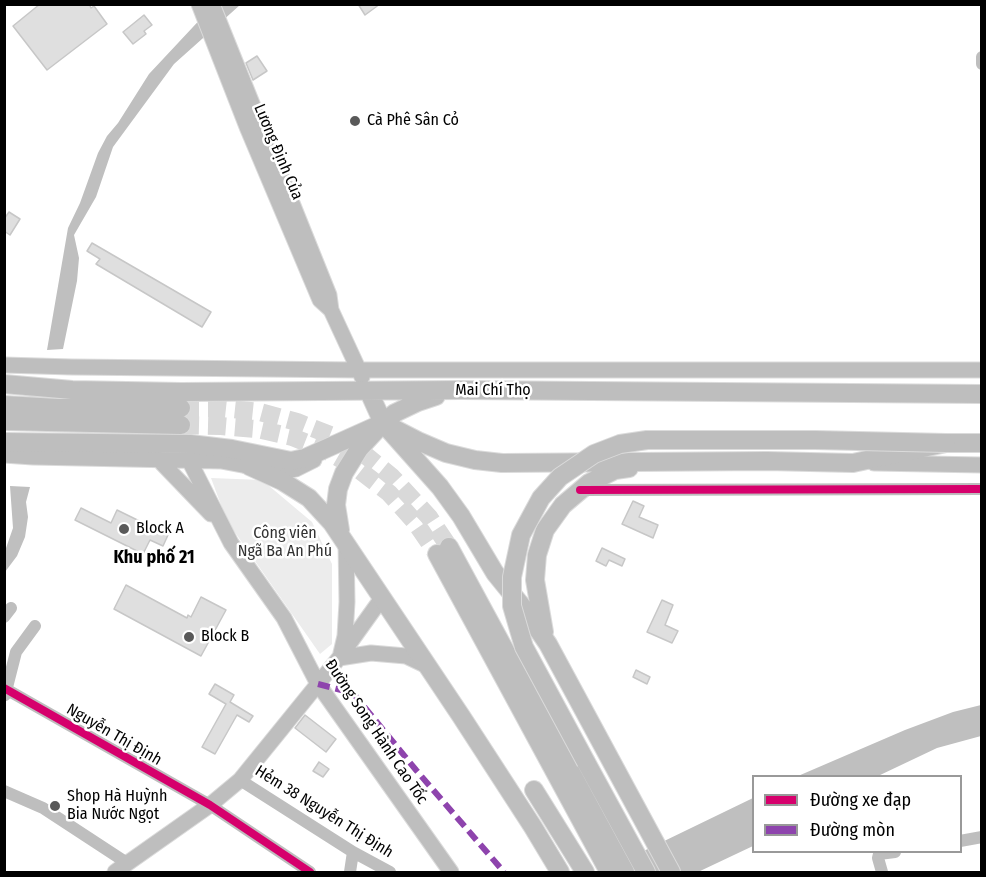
<!DOCTYPE html>
<html>
<head>
<meta charset="utf-8">
<style>
	body { margin:0 }
	#map { position:relative; width:986px; height:877px; overflow:hidden; background:#fff; font-family:"Fira Sans Condensed",sans-serif }
	canvas { display:block }
	.frame { position:absolute; inset:0; border:6px solid #000; pointer-events:none }
	.legend { position:absolute; left:752px; top:775px; width:210px; height:78px; box-sizing:border-box; background:#fff; border:2px solid #999; margin:0; padding:8px 10px; list-style:none; font-size:18px; color:#000 }
	.legend li { display:flex; align-items:center; gap:12px; height:30px }
	.legend b { width:30px; border:2px solid #999 }
</style>
</head>
<body>
<div id="map">
<canvas width="986" height="877"></canvas>
<div class="frame"></div>
<ul class="legend">
<li><b style="height:8px;background:#d6006c"></b>Đường xe đạp</li>
<li><b style="height:8px;background:#8e44ad"></b>Đường mòn</li>
</ul>
</div>
<script>
const ctx = document.querySelector('canvas').getContext('2d');
ctx.lineJoin = 'round';
function fillPath(path, color) { ctx.fillStyle = color; ctx.fill(path, 'evenodd'); }
const poly = rows => new Path2D(rows.map(r => 'M' + r).join(''));
function trace(path, color, width, dash) { ctx.strokeStyle = color; ctx.lineWidth = width; ctx.lineCap = dash ? 'butt' : 'round'; ctx.setLineDash(dash || []); ctx.stroke(path); }
function drawText(font, color, halo, rows, align = 'center') {
  ctx.font = font + ' "Fira Sans Condensed",sans-serif'; ctx.lineWidth = 5; ctx.setLineDash([]); ctx.textBaseline = 'middle'; ctx.strokeStyle = halo; ctx.fillStyle = color; for (const [text, x, y, turn = 0] of rows) {
    ctx.save(); ctx.translate(x, y); ctx.rotate((+turn || 0) * Math.PI / 180); ctx.textAlign = isNaN(turn) ? turn : align; if (halo) ctx.strokeText(text, 0, 0); ctx.fillText(text, 0, 0); ctx.restore();
  }
}
fillPath(poly([
	[211,478,262,480,312,522,332,564,332,644,320,654,227,521]
]), '#ececec');
fillPath(poly([
	[219,5,240,5,174,64,113,147,96,197,74,235,79,258,77,281,63,349,47,350,68,228,80,203,98,153,107,136,118,123,149,74,207,12],
	[10,486,30,487,26,502,28,517,25,537,17,556,5,572,5,551,13,528],
	[981,705,981,736,937,748,878,776,798,776,905,730,953,712],
	[753,798,753,846,698,872,603,872,625,860]
]), '#bfbfbf');
const building = poly([
	[40,4,89,4,91,8,94,6,107,24,47,70,13,26,40,4],
	[358,4,380,4,365,15,358,4],
	[144,15,152,25,144,31,146,34,133,44,123,32,144,15],
	[257,56,267,71,253,80,246,63,257,56],
	[9,212,20,219,10,235,4,231,4,219,9,212],
	[92,243,211,312,202,327,96,264,100,259,87,251,92,243],
	[633,501,644,506,639,517,658,525,653,538,622,524,633,501],
	[81,508,111,523,117,510,168,535,163,546,150,540,143,554,75,520,81,508],
	[602,548,625,559,622,566,609,560,606,566,596,561,602,548],
	[126,585,187,618,188,615,191,617,201,597,226,610,201,656,114,609,126,585],
	[662,600,673,605,665,625,678,631,672,643,647,632,662,600],
	[636,670,650,677,647,684,633,677,636,670],
	[215,684,234,695,230,702,253,716,249,722,237,715,215,754,202,747,226,704,209,694,215,684],
	[305,715,336,739,326,752,295,728,305,715],
	[319,762,329,769,323,777,313,771,319,762]
]);
fillPath(building, '#dfdfdf');
trace(building, '#c7c7c7', 1.5);
trace(poly([
	[181,408,222,408,260,412,297,422,333,436,364,454,392,477,429,517,449,547],
	[181,425,221,426,257,429,292,437,325,450,358,469,389,493,415,522,437,554]
]), '#d9d9d9', 18, [18, 9]);
const major = poly([
	[199,4,247,127,320,300,331,310],
	[212,4,329,295,331,310,362,377],
	[4,365,72,367,358,370,982,370],
	[4,455,33,457,221,461,279,472,296,469,314,460],
	[158,459,211,514],
	[189,460,231,543,284,618,318,684,451,872],
	[874,463,982,465],
	[341,653,345,636,347,602,346,543],
	[339,658,371,653,406,656,425,665],
	[115,872,210,805,240,780,339,658,382,598]
]);
const highway = poly([
	[4,384,72,390,181,392,461,390,982,394],
	[369,392,383,423,440,487,461,516,495,573,521,605,548,644,671,872],
	[4,405,58,408,181,408],
	[4,421,181,425],
	[383,423,418,441,446,453,475,460,502,463,767,461,853,463,946,443,982,443],
	[4,442,190,444,232,449,291,461,305,458,383,423],
	[249,466,282,481,309,498,332,523,461,716,533,827,560,872],
	[340,530,336,505,338,489,344,473,359,449,383,423,395,413,418,402,436,396],
	[449,547,625,872],
	[437,554,609,872],
	[544,632,535,580,537,555,545,530,563,505,589,483,615,470,629,468],
	[586,762,646,872],
	[534,790,585,872]
]);
trace(major, '#dbdbdb', 17);
trace(highway, '#dbdbdb', 20);
trace(poly([
	[982,57,982,64],
	[580,490,982,489],
	[4,617,11,608],
	[4,688,210,805,310,872],
	[5,695,16,652,35,626],
	[240,780,353,852,390,872],
	[4,791,43,808,127,863],
	[960,841,982,837],
	[350,872,353,852],
	[882,872,878,858,879,854,895,852]
]), '#bebebe', 12);
trace(major, '#bebebe', 15);
trace(highway, '#bebebe', 18);
const highwayBridge = poly([
	[586,762,524,647,512,606,512,577,521,535,541,498,560,477,594,454,620,444,647,440,815,440,946,443]
]);
trace(highwayBridge, '#dbdbdb', 20, []);
trace(highwayBridge, '#bebebe', 18);
trace(poly([
	[318,684,353,693,416,770,504,872]
]), '#8e44ad', 6, [12, 6]);
trace(poly([
	[580,490,982,489],
	[4,688,210,805,310,872]
]), '#d6006c', 8);
for (const [x, y, r, color] of [
	[355,121,6,"#595959"],
	[124,529,6,"#595959"],
	[189,637,6,"#595959"],
	[55,806,6,"#595959"]
]) { const dot = new Path2D(); dot.arc(x, y, r, 0, 2 * Math.PI); ctx.fillStyle = color; ctx.fill(dot); trace(dot, '#fff', 2); }
drawText('16px', '#000', '#fff', [
	["Cà Phê Sân Cỏ",367,121],
	["Block A",136,529],
	["Block B",201,637],
	["Shop Hà Huỳnh",67,797],
	["Bia Nước Ngọt",67,815]
], 'left');
drawText('16px', '#000', '#fff', [
	["Lương Định Của",278,152,67],
	["Mai Chí Thọ",493,391],
	["Đường Song Hành Cao Tốc",376,732,56],
	["Nguyễn Thị Định",114,735,30],
	["Hẻm 38 Nguyễn Thị Định",324,812,32]
]);
drawText('16px', '#333', '#fff', [
	["Công viên",285,534],
	["Ngã Ba An Phú",285,552]
]);
drawText('bold 18px', '#000', '#fff', [
	["Khu phố 21",154,558]
]);
</script>
</body>
</html>
